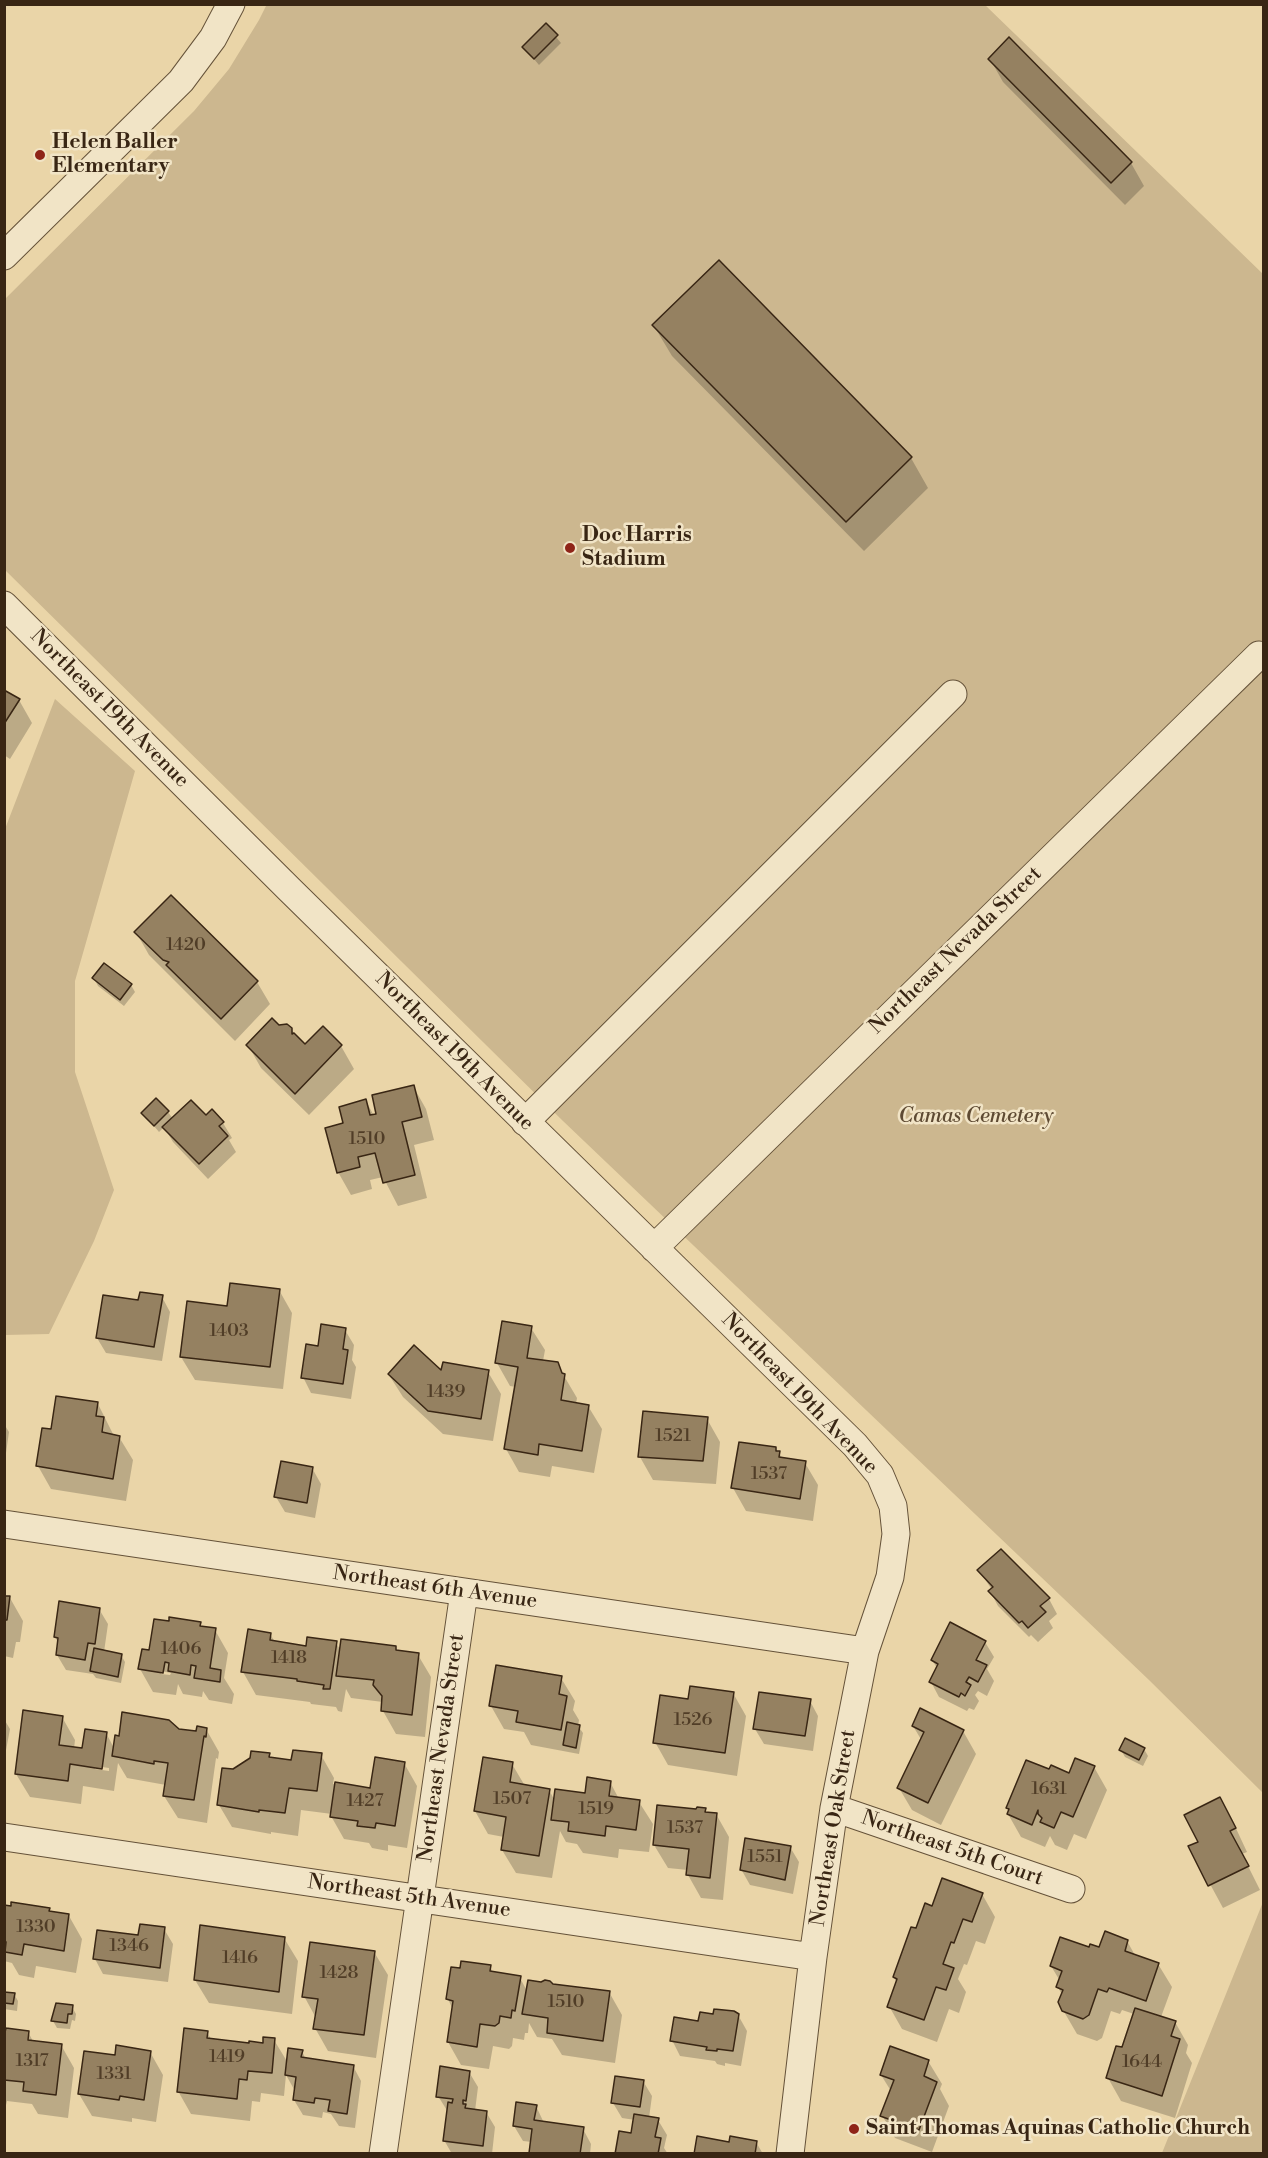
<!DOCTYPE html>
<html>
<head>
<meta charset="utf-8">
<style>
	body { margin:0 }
	#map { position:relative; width:1268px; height:2158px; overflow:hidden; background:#ead5a8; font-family:"Libre Bodoni",serif }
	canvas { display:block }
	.frame { position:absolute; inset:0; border:6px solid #392614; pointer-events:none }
</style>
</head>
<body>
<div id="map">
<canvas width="1268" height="2158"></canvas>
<div class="frame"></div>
</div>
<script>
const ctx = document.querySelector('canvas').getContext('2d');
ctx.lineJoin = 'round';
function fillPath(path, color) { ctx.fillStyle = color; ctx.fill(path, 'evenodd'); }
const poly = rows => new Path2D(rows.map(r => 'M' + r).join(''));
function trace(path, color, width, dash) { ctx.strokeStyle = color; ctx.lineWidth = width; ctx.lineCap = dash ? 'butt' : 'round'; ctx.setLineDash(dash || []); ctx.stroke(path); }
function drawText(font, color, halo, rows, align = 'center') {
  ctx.font = font + ' "Libre Bodoni",serif'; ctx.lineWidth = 5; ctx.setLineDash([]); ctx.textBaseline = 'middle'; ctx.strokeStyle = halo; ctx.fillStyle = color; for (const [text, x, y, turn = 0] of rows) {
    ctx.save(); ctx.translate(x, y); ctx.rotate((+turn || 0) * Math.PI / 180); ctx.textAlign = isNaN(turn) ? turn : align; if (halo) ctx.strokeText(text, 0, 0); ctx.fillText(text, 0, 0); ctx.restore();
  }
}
fillPath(poly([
	[267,4,985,5,1263,274,1263,1793,1149,1680,563,1121,5,570,4,300,194,111,229,69,259,20],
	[55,699,135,771,75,981,75,1072,114,1190,94,1241,49,1334,5,1335,5,829],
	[1263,1902,1263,2153,1162,2153]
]), '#ccb78f');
fillPath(poly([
	[546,25,561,43,539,65,524,47],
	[990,59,1131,163,1144,186,1125,205,1003,82],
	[654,326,911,458,928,488,864,551,672,356],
	[4,692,19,700,32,723,10,759,4,755],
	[136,932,257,982,270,1004,235,1041,149,955],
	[94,978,131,985,135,992,124,1006,98,986],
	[279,1026,291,1029,305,1046,323,1028,341,1046,354,1069,309,1115,261,1068,248,1045],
	[413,1086,426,1109,434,1140,414,1145,427,1198,398,1206,383,1177,370,1180,372,1189,351,1195,338,1172,345,1124,366,1101,374,1116],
	[168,1112,173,1119,206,1117,223,1123,232,1138,229,1140,236,1152,208,1179,173,1142,164,1127,159,1132,143,1113],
	[279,1290,292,1313,283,1389,195,1380,181,1357,228,1308],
	[162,1297,170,1312,162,1361,106,1353,97,1338,139,1302],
	[531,1328,545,1350,543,1361,557,1364,577,1398,576,1404,588,1406,602,1429,594,1473,552,1466,550,1477,519,1472,506,1449,516,1387,510,1386,497,1363],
	[345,1330,354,1345,352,1360,356,1367,351,1399,311,1393,303,1377],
	[488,1372,501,1394,493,1441,443,1434,403,1397,389,1375],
	[98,1404,114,1436,119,1437,133,1460,126,1501,51,1489,38,1466,52,1431],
	[707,1419,720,1442,716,1484,653,1480,640,1457],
	[4,1424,9,1432,4,1467],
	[775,1448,783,1459,805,1463,818,1485,813,1521,746,1511,733,1488],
	[312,1468,321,1484,315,1518,285,1512,276,1497],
	[979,1570,1049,1599,1057,1614,1049,1621,1053,1628,1038,1642,1031,1635,1029,1637,998,1606,990,1591,992,1590],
	[4,1597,10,1598,23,1621,20,1642,16,1642,13,1658,4,1656],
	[99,1609,108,1624,104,1652,121,1655,125,1662,121,1683,96,1678,93,1674,66,1670,57,1655,59,1644,55,1637],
	[200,1624,202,1628,215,1630,228,1653,224,1678,234,1694,232,1704,209,1700,203,1691,202,1697,183,1694,178,1684,176,1695,153,1692,140,1669,150,1652],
	[161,1671,171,1673,170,1675,161,1674],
	[270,1634,275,1642,307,1648,336,1643,341,1651,395,1647,398,1652,418,1655,431,1677,425,1737,396,1734,383,1711,383,1702,351,1698,346,1689,342,1712,338,1711,336,1707,311,1704,310,1702,256,1695,243,1672],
	[985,1642,994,1657,987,1669,994,1681,987,1696,978,1691,975,1695,979,1701,974,1710,969,1708,967,1711,939,1697,931,1682,937,1668,932,1660],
	[561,1678,575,1701,573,1710,579,1720,578,1726,583,1733,579,1754,531,1745,524,1732,504,1729,491,1706],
	[733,1693,746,1716,737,1776,668,1765,655,1742,689,1701],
	[810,1701,818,1716,813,1751,764,1744,755,1729],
	[62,1717,75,1740,74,1749,83,1750,106,1733,114,1748,178,1730,198,1733,206,1729,219,1752,218,1759,216,1758,207,1823,178,1818,164,1796,166,1785,127,1778,118,1763,114,1791,83,1786,81,1804,30,1797,16,1774],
	[131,1757,147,1760,147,1763,131,1760],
	[95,1766,109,1768,109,1771,95,1769],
	[4,1719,10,1729,4,1761],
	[913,1726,963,1731,976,1754,941,1825,912,1810,899,1788,922,1741],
	[1144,1749,1148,1756,1143,1766,1125,1757,1121,1750],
	[269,1755,271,1759,293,1761,321,1755,334,1778,333,1784,371,1790,404,1763,417,1786,407,1848,388,1845,388,1851,372,1848,369,1843,344,1839,331,1816,332,1814,301,1810,298,1836,271,1832,271,1834,232,1827,219,1805,234,1771],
	[512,1764,525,1786,549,1790,555,1801,586,1795,610,1782,619,1799,639,1802,653,1824,649,1852,619,1849,618,1858,583,1853,577,1844,566,1842,560,1831,552,1878,516,1873,502,1850,504,1837,488,1834,475,1811],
	[1094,1767,1107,1790,1086,1839,1074,1834,1067,1850,1055,1845,1050,1836,1045,1847,1021,1837,1008,1814,1010,1811,1008,1808,1050,1771,1070,1774],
	[705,1810,707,1813,716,1814,729,1837,723,1900,701,1898,688,1875,688,1870,668,1868,654,1845],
	[1233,1822,1247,1852,1242,1854,1260,1890,1223,1908,1190,1847],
	[790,1847,799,1862,793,1894,750,1885,741,1869],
	[982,1894,995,1917,985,1944,976,1941,967,1965,964,1964,958,1979,966,1992,959,2013,949,2009,937,2042,902,2029,889,2006,897,1983,894,1977,916,1930],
	[4,1906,49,1910,51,1913,69,1916,82,1939,76,1973,36,1966,34,1978,19,1975,12,1963,4,1961],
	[164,1929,173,1944,168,1982,103,1974,95,1959],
	[284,1938,298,1961,292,2014,209,2003,195,1980],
	[1127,1941,1136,1957,1158,1964,1172,1987,1161,2017,1175,2022,1188,2045,1186,2053,1192,2063,1175,2118,1121,2101,1108,2078,1123,2049,1134,2014,1122,2010,1120,2014,1111,2011,1102,2038,1097,2041,1077,2034,1063,2010,1062,1995,1058,1987,1060,1981,1051,1966,1090,1948,1100,1949],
	[374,1952,388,1975,376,2058,328,2051,315,2028,316,2018,304,1996],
	[490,1967,494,1974,520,1978,527,1991,552,1986,609,1992,622,2015,615,2063,562,2055,552,2039,537,2037,529,2023,528,2033,525,2033,524,2040,513,2038,512,2046,509,2049,493,2046,489,2069,461,2065,448,2042,453,2010,448,1999,461,1969],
	[4,1993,14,1994,18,2001,17,2011,4,2009],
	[72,2007,76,2014,75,2021,72,2020,70,2029,57,2028,53,2021],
	[738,2015,747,2031,741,2066,725,2063,725,2066,717,2064,715,2061,680,2056,672,2040,699,2023],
	[28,2032,34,2043,61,2045,74,2068,68,2118,38,2114,32,2104,7,2101,6,2105,4,2105,4,2037],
	[207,2032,212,2041,264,2044,274,2040,288,2063,302,2051,306,2060,353,2066,361,2081,355,2128,339,2126,331,2114,323,2112,322,2118,303,2115,294,2100,295,2091,286,2075,284,2096,261,2093,260,2102,252,2101,250,2121,191,2114,178,2091],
	[150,2052,163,2075,156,2122,132,2118,132,2122,92,2116,79,2094,116,2057],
	[928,2061,942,2084,940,2089,949,2106,932,2152,895,2138,882,2115,891,2091,881,2075],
	[469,2072,478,2087,475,2111,486,2112,495,2127,492,2154,452,2154,444,2140,448,2112,438,2096],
	[643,2081,652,2096,649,2118,658,2120,667,2135,664,2148,668,2154,616,2154,632,2135,635,2120,622,2118,613,2103],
	[536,2106,544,2123,583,2129,591,2144,590,2154,531,2154,532,2142,523,2141,514,2126],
	[756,2142,763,2154,695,2154]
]), '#0003');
const building = poly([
	[546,23,558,35,534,59,522,47,546,23],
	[1009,37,1132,162,1111,183,988,59,1009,37],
	[719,260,912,457,846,522,652,325,719,260],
	[4,690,20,699,4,724,4,690],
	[171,895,258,981,221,1019,166,965,169,962,163,960,134,932,171,895],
	[104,963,132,984,120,1000,92,978,104,963],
	[272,1018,279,1025,287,1024,292,1028,292,1034,294,1033,305,1044,323,1026,342,1045,295,1094,246,1045,272,1018],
	[414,1085,422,1117,402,1122,415,1175,383,1183,375,1153,358,1157,360,1167,337,1173,325,1128,343,1123,339,1107,366,1099,370,1115,376,1114,372,1095,414,1085],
	[156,1098,169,1111,154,1126,141,1113,156,1098],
	[191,1100,206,1115,212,1109,224,1122,219,1126,228,1136,199,1164,162,1127,191,1100],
	[230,1283,280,1289,270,1367,180,1357,187,1301,227,1306,230,1283],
	[140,1292,163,1295,154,1347,96,1338,103,1295,138,1300,140,1292],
	[502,1321,532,1326,527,1358,558,1362,562,1373,565,1374,561,1400,589,1405,582,1451,539,1444,538,1455,504,1449,518,1367,495,1363,502,1321],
	[321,1324,346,1328,343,1349,348,1350,343,1384,301,1378,306,1344,318,1346,321,1324],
	[414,1345,441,1370,443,1362,489,1370,481,1419,428,1411,388,1374,414,1345],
	[56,1396,98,1402,96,1416,104,1417,102,1432,120,1436,113,1479,36,1466,42,1428,51,1429,56,1396],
	[643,1411,708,1417,703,1461,638,1457,643,1411],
	[739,1442,776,1447,776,1451,780,1451,779,1457,806,1461,800,1499,731,1488,739,1442],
	[281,1461,313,1467,307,1503,274,1497,281,1461],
	[1001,1549,1050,1598,1040,1606,1046,1612,1028,1628,1022,1621,1019,1623,988,1591,993,1587,977,1570,1001,1549],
	[4,1596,10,1596,7,1620,4,1620,4,1596],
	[59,1601,100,1608,95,1644,88,1643,85,1660,56,1655,58,1638,54,1637,59,1601],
	[169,1617,201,1622,200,1626,216,1628,210,1668,221,1670,220,1682,194,1678,196,1666,191,1665,190,1675,168,1671,169,1663,165,1662,163,1673,138,1669,142,1649,149,1650,154,1619,169,1621,169,1617],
	[950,1622,986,1641,976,1660,987,1665,978,1682,969,1677,966,1682,971,1685,965,1696,961,1693,959,1697,929,1682,938,1664,931,1660,950,1622],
	[248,1629,271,1633,270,1640,306,1646,307,1637,337,1641,330,1689,323,1689,324,1685,297,1681,297,1679,241,1672,248,1629],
	[341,1639,396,1646,396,1650,419,1653,412,1715,381,1711,382,1696,373,1685,374,1680,336,1676,341,1639],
	[94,1648,122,1654,118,1677,90,1671,94,1648],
	[496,1665,562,1676,559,1694,567,1696,561,1730,516,1722,518,1711,489,1706,496,1665],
	[690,1686,734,1692,725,1753,653,1743,660,1695,688,1699,690,1686],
	[759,1692,811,1699,805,1736,753,1729,759,1692],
	[920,1708,964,1730,928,1803,897,1788,924,1732,912,1726,920,1708],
	[23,1710,63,1716,59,1745,82,1748,85,1729,107,1732,102,1769,70,1764,68,1781,15,1774,23,1710],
	[122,1712,169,1720,179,1729,196,1731,197,1726,207,1728,206,1737,204,1736,194,1800,163,1796,168,1763,154,1761,154,1764,112,1756,115,1735,119,1736,122,1712],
	[567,1722,580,1725,576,1748,563,1745,567,1722],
	[1125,1738,1145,1748,1139,1760,1119,1750,1125,1738],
	[293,1750,322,1753,317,1791,289,1788,285,1813,259,1810,259,1812,217,1805,222,1768,233,1769,250,1758,251,1751,270,1753,269,1757,291,1760,293,1750],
	[375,1757,405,1762,395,1826,376,1823,375,1828,357,1826,358,1821,330,1817,335,1782,370,1788,375,1757],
	[483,1757,513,1762,510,1782,550,1789,539,1856,501,1850,506,1817,474,1811,483,1757],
	[1075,1758,1095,1766,1073,1817,1061,1812,1054,1828,1040,1822,1042,1818,1038,1814,1038,1810,1032,1825,1007,1814,1009,1809,1006,1808,1026,1760,1049,1769,1051,1765,1069,1773,1075,1758],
	[587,1777,611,1781,609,1796,640,1800,636,1830,606,1826,605,1836,568,1831,569,1822,551,1820,555,1789,585,1793,587,1777],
	[1220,1797,1236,1828,1230,1831,1249,1866,1208,1886,1188,1846,1198,1842,1184,1815,1220,1797],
	[657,1805,696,1809,697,1807,706,1808,705,1812,717,1813,710,1878,686,1875,689,1849,653,1845,657,1805],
	[745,1838,791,1846,785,1880,740,1870,745,1838],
	[942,1878,983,1893,972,1922,963,1919,954,1943,951,1942,943,1964,954,1968,946,1990,936,1987,924,2020,887,2007,897,1979,893,1977,911,1927,916,1928,925,1903,932,1906,942,1878],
	[11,1902,50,1908,49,1911,69,1914,64,1951,24,1944,22,1955,5,1952,6,1942,4,1941,4,1905,11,1906,11,1902],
	[140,1924,165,1927,160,1968,93,1959,97,1930,138,1935,140,1924],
	[200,1925,285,1937,279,1992,194,1980,200,1925],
	[1105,1931,1128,1940,1125,1951,1159,1963,1146,2001,1109,1988,1107,1992,1098,1989,1089,2015,1083,2019,1062,2011,1058,2002,1063,1990,1056,1987,1062,1971,1050,1966,1060,1937,1089,1947,1090,1944,1099,1947,1105,1931],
	[310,1942,375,1951,364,2035,313,2029,318,1999,302,1997,310,1942],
	[461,1961,491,1965,490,1971,521,1976,515,2011,512,2010,511,2018,500,2016,499,2023,495,2026,480,2024,477,2047,447,2042,453,2001,446,1999,451,1967,460,1968,461,1961],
	[528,1980,541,1982,545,1980,550,1981,553,1984,610,1991,603,2041,547,2033,548,2018,522,2014,528,1980],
	[4,1992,15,1993,13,2004,4,2003,4,1992],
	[56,2003,73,2005,72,2014,68,2014,67,2023,51,2021,56,2003],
	[1135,2008,1176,2021,1171,2036,1180,2039,1162,2096,1106,2078,1116,2046,1122,2047,1135,2008],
	[714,2009,734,2011,739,2014,733,2051,717,2049,717,2051,706,2050,707,2047,670,2041,674,2017,698,2021,700,2012,713,2014,714,2009],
	[6,2028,29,2031,28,2040,62,2044,56,2095,23,2091,24,2082,4,2080,4,2036,6,2028],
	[184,2028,208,2031,207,2038,249,2043,249,2041,263,2043,263,2037,275,2038,272,2073,248,2071,247,2080,239,2079,237,2099,177,2092,184,2028],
	[116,2045,151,2051,144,2100,120,2096,119,2100,78,2094,84,2051,115,2055,116,2045],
	[890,2046,929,2060,924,2076,937,2082,919,2130,880,2116,894,2080,880,2075,890,2046],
	[288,2048,303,2050,301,2057,354,2065,347,2114,328,2111,330,2100,315,2098,314,2103,293,2100,296,2077,285,2075,288,2048],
	[440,2066,470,2071,466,2101,463,2100,463,2104,466,2104,465,2108,487,2111,483,2146,443,2141,448,2102,452,2103,453,2099,436,2097,440,2066],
	[615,2076,644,2080,640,2107,611,2103,615,2076],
	[516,2102,537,2105,534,2120,584,2127,580,2154,529,2153,532,2129,513,2126,516,2102],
	[634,2114,659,2118,655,2137,661,2138,658,2154,615,2154,619,2131,631,2133,634,2114],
	[697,2136,729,2142,730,2136,757,2141,755,2154,694,2154,697,2136]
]);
fillPath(building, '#958161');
trace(building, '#392614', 1.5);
const minor = poly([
	[4,256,181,81,213,38,231,4],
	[4,605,289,889,855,1445,880,1475,893,1506,896,1534,890,1577,865,1651,834,1808,813,1957,790,2154],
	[525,1122,953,694],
	[654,1248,1259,655],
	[4,1524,865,1651],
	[834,1808,1071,1889],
	[4,1837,813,1957],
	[383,2154,464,1592]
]);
trace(minor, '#655239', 29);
trace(minor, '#f1e4c6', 27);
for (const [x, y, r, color] of [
	[40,155,6,"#8f2418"],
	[570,548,6,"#8f2418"],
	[854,2129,6,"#8f2418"]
]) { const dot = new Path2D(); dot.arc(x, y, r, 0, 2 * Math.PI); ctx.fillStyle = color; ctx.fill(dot); trace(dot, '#f1e4c6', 2); }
drawText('18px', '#503d27', null, [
	["1420",186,946],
	["1510",367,1140],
	["1403",229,1332],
	["1439",446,1393],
	["1521",673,1437],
	["1537",769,1475],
	["1406",181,1650],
	["1418",289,1659],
	["1526",693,1721],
	["1631",1049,1790],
	["1507",512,1800],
	["1427",365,1802],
	["1519",596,1810],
	["1537",685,1829],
	["1551",765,1858],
	["1330",36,1928],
	["1346",129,1947],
	["1416",240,1959],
	["1428",339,1974],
	["1510",566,2003],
	["1419",227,2058],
	["1317",32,2062],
	["1644",1142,2063],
	["1331",114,2075]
]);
drawText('bold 21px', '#392614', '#f1e4c6', [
	["Helen Baller",52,143],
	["Elementary",52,167],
	["Doc Harris",582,536],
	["Stadium",582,560],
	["Saint Thomas Aquinas Catholic Church",866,2129]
], 'left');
drawText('21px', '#392614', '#f1e4c6', [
	["Northeast 19th Avenue",109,709,45],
	["Northeast Nevada Street",956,951,-44],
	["Northeast 19th Avenue",454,1052,45],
	["Northeast 19th Avenue",799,1394,46],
	["Northeast 6th Avenue",435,1588,8],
	["Northeast Nevada Street",442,1748,-82],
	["Northeast Oak Street",834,1828,-81],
	["Northeast 5th Court",952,1849,19],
	["Northeast 5th Avenue",409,1897,8]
]);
drawText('italic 21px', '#5e4a33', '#f1e4c6', [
	["Camas Cemetery",976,1117]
]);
</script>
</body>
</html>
